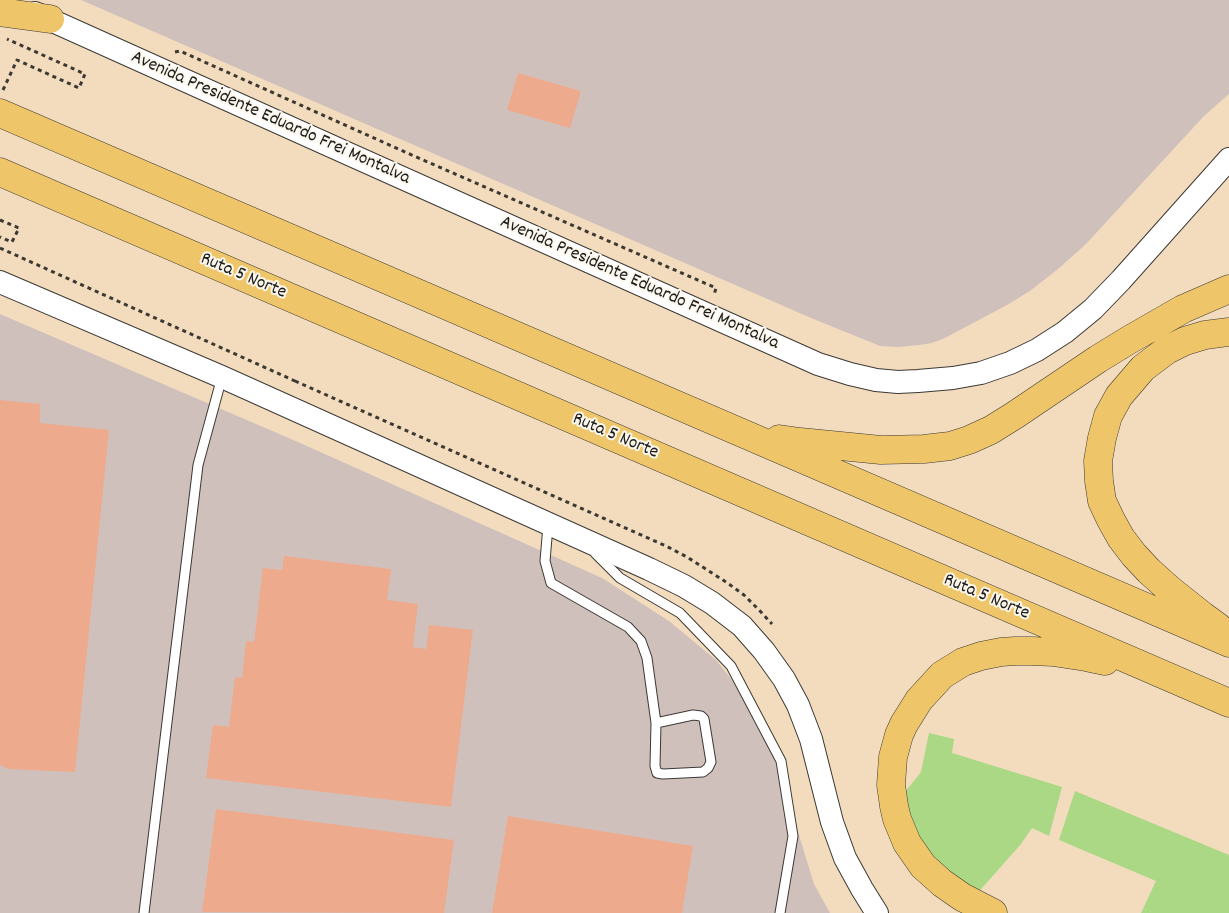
<!DOCTYPE html>
<html>
<head>
<meta charset="utf-8">
<style>
	body { margin:0 }
	canvas { display:block; background:#f3dcbe }
</style>
</head>
<body>
<canvas width="1229" height="913"></canvas>
<script>
const ctx = document.querySelector('canvas').getContext('2d');
ctx.lineJoin = 'round';
function fillPath(path, color) { ctx.fillStyle = color; ctx.fill(path, 'evenodd'); }
const poly = rows => new Path2D(rows.map(r => 'M' + r).join(''));
function trace(path, color, width, dash) { ctx.strokeStyle = color; ctx.lineWidth = width; ctx.lineCap = dash ? 'butt' : 'round'; ctx.setLineDash(dash || []); ctx.stroke(path); }
function drawText(font, color, halo, rows, align = 'center') {
  ctx.font = font + ' Dekko,sans-serif'; ctx.lineWidth = 4; ctx.setLineDash([]); ctx.textBaseline = 'middle'; ctx.strokeStyle = halo; ctx.fillStyle = color; for (const [text, x, y, turn = 0] of rows) {
    ctx.save(); ctx.translate(x, y); ctx.rotate((+turn || 0) * Math.PI / 180); ctx.textAlign = isNaN(turn) ? turn : align; if (halo) ctx.strokeText(text, 0, 0); ctx.fillText(text, 0, 0); ctx.restore();
  }
}
fillPath(poly([
	[81,0,1229,0,1229,94,1204,116,1085,245,1058,269,1030,291,1007,305,945,338,932,343,919,345,899,347,880,346,811,318],
	[0,314,298,442,602,578,669,621,716,660,744,695,771,749,787,796,814,884,830,913,0,913]
]), '#d0c0bc');
fillPath(poly([
	[929,733,954,739,952,753,1062,787,1049,836,1032,828,1021,844,975,896,927,859,901,797,921,772],
	[1075,791,1229,855,1229,913,1141,913,1156,881,1059,840]
]), '#aad885');
fillPath(poly([
	[518,73,581,91,570,128,507,110],
	[0,400,40,404,40,423,109,430,75,772,9,769,0,765],
	[284,556,391,569,387,600,418,604,413,647,426,649,429,625,473,630,451,807,206,778,213,725,229,727,235,677,242,678,246,641,254,642,263,568,282,570],
	[216,809,454,840,444,913,202,912],
	[508,816,693,846,682,913,492,913]
]), '#eeaa8c');
const service = poly([
	[548,526,545,561,551,583,628,627,641,641,647,658,656,723,655,766,657,773,663,774,703,772,708,768,711,762,704,719,701,716,693,715,656,723],
	[595,553,620,578,680,613,731,666,781,761,793,836,780,913],
	[144,913,198,465,222,377]
]);
const tertiary = poly([
	[35,13,351,155,818,364,850,374,876,380,898,382,918,381,953,378,981,373,1010,363,1037,350,1065,332,1093,309,1121,280,1229,159],
	[0,282,222,377,649,569,684,586,712,603,742,626,764,651,784,679,798,705,811,739,832,822,845,858,862,889,877,913]
]);
const motorway = poly([
	[0,12,50,19],
	[0,113,1229,643],
	[0,172,1229,703],
	[779,439,800,442,881,450,924,449,950,446,969,440,991,430,1015,415,1098,359,1129,340,1183,309,1229,289],
	[1218,627,1203,616,1169,589,1149,571,1134,555,1121,538,1111,520,1102,501,1099,481,1098,461,1102,438,1108,416,1119,396,1143,368,1167,350,1185,341,1205,335,1229,332],
	[993,913,962,897,942,883,923,866,907,843,897,819,894,806,891,785,893,757,899,735,904,724,919,700,942,675,963,662,981,656,1001,652,1015,651,1031,651,1053,652,1086,657,1105,661]
]);
trace(service, '#3c3934', 11);
trace(tertiary, '#3c3934', 24);
trace(motorway, '#3c3934', 29);
trace(poly([
	[175,52,180,51,414,156,716,288,714,295],
	[3,90,17,60,79,88,85,74,7,39],
	[0,220,19,228,12,242,0,237],
	[0,248,295,381,294,383],
	[295,381,666,546,687,557,726,582,744,595,761,612,772,624]
]), '#3c3934', 3, [4, 4]);
trace(service, '#fff', 9);
trace(tertiary, '#fff', 22);
trace(motorway, '#eec569', 28);
drawText('19px', '#1c1c1c', '#fbf7ec', [
	["Avenida Presidente Eduardo Frei Montalva",270,119,24],
	["Ruta 5 Norte",243,277,23],
	["Avenida Presidente Eduardo Frei Montalva",639,284,24],
	["Ruta 5 Norte",615,437,23],
	["Ruta 5 Norte",986,598,23]
]);
</script>
</body>
</html>
